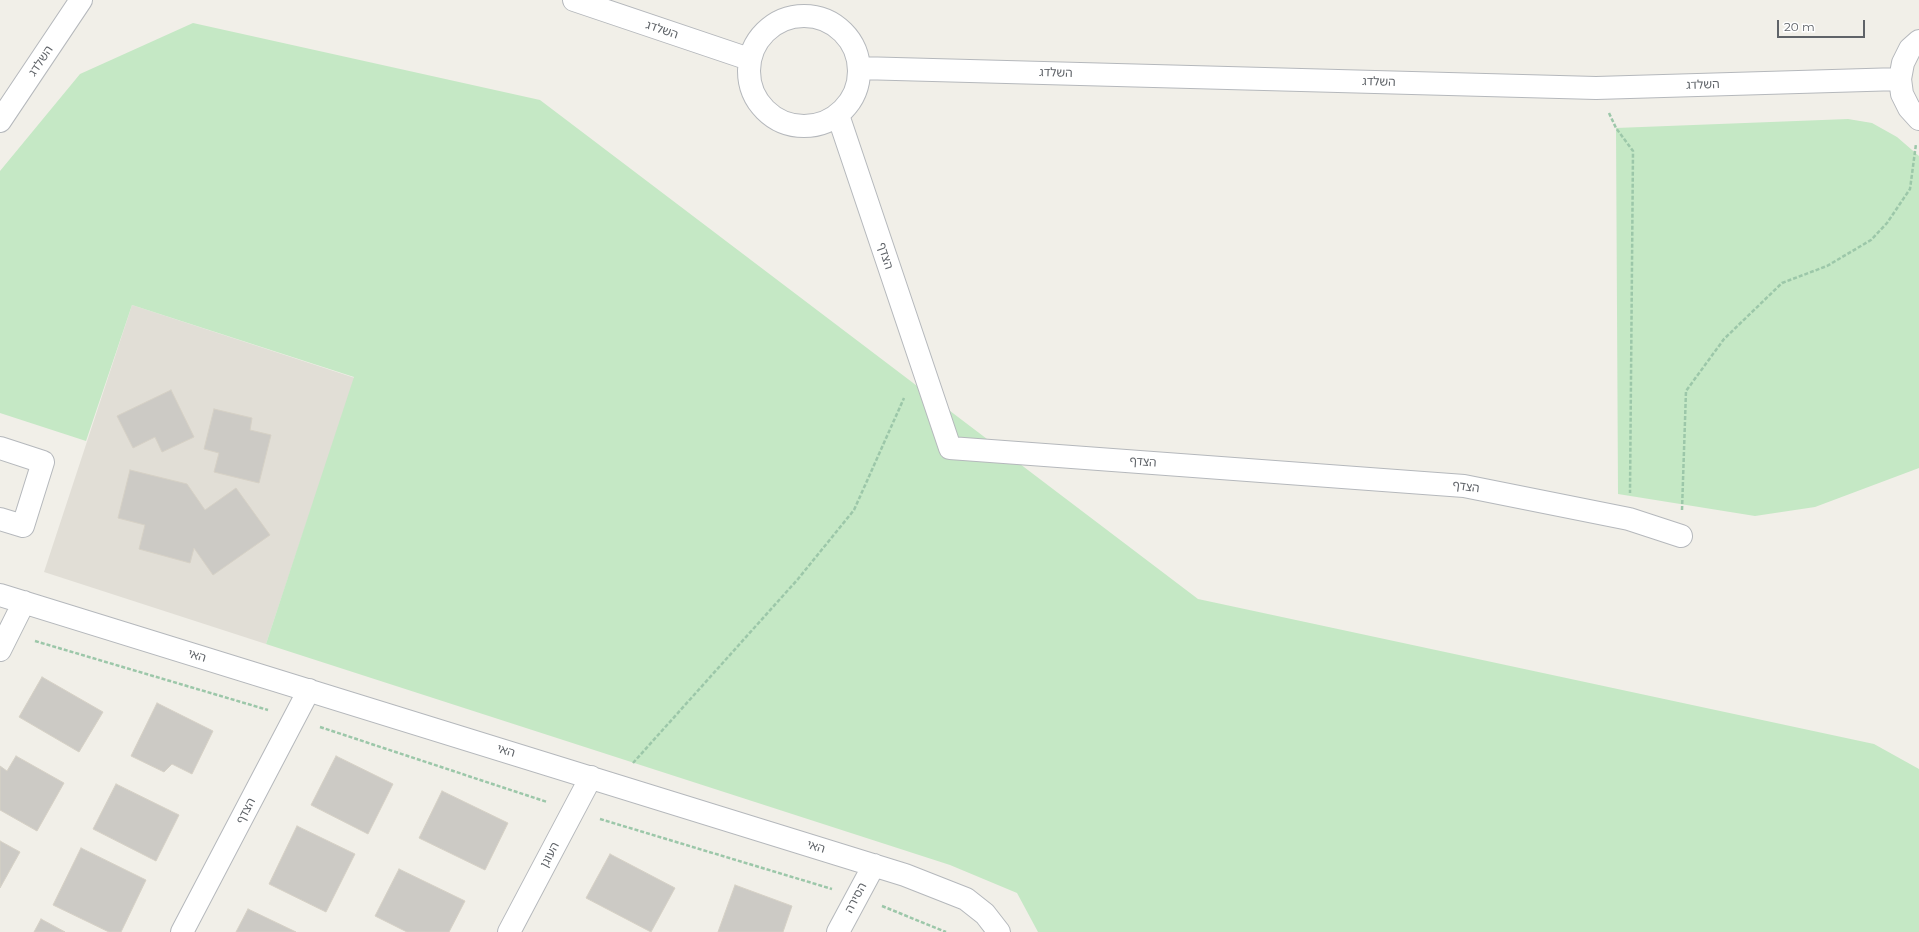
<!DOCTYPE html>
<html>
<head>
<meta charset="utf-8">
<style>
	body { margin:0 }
	#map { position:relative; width:1919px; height:932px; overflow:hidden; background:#f1efe8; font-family:Montserrat,sans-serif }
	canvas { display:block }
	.scale { position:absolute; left:1777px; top:20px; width:88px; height:18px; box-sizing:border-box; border:2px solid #5f6368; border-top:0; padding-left:5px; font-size:12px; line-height:14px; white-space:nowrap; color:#5f6368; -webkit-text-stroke:3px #fff; paint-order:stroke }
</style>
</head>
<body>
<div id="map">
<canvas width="1919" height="932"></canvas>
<div class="scale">20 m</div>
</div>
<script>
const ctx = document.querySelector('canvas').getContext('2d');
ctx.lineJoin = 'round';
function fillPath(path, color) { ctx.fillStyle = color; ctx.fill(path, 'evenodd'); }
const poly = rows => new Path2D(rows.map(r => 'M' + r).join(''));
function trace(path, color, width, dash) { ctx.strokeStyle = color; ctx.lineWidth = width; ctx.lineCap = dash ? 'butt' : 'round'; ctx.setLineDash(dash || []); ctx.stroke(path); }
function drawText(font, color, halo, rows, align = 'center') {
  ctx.font = font + ' Montserrat,"Noto Sans Hebrew",sans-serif'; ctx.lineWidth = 3.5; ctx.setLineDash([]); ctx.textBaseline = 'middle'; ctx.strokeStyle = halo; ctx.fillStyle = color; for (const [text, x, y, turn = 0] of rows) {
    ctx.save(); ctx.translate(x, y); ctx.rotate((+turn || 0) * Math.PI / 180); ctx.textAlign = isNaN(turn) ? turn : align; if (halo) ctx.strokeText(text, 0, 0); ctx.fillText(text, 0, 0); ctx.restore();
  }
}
fillPath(poly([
	[132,305,355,378,266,644,44,572]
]), '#e1ded6');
fillPath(poly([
	[193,23,540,100,1198,599,1874,744,1919,769,1919,932,1038,932,1017,893,950,865,266,644,354,377,132,305,86,441,0,413,0,171,80,74],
	[1848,119,1872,123,1897,137,1919,156,1919,468,1815,507,1755,516,1618,494,1616,128]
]), '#c5e8c5');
const building = poly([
	[171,390,194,437,162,452,155,437,133,448,117,416,171,390],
	[214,409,252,418,250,430,271,435,259,483,214,472,219,453,204,449,214,409],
	[130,470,187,484,205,510,236,488,270,535,213,575,194,548,190,563,139,549,145,525,118,518,130,470],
	[42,677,103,712,79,752,19,717,42,677],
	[157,703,213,731,192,774,172,764,164,772,131,756,157,703],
	[16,756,64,783,37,831,0,810,0,766,7,771,16,756],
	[336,756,393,784,368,834,311,805,336,756],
	[116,784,179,815,156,861,93,829,116,784],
	[442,791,508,823,485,870,419,838,442,791],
	[297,826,355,854,326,912,269,884,297,826],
	[0,841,20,852,0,888,0,841],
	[81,848,146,880,121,932,109,932,53,905,81,848],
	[610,854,675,888,651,932,586,898,610,854],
	[399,869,465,901,449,932,407,932,375,916,399,869],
	[735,885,792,906,783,932,718,932,735,885],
	[248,909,296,932,236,932,248,909],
	[41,919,65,932,34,932,41,919]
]);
fillPath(building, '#cccac5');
trace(building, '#d6d1c6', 1);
const minor = poly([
	[574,0,749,59],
	'749 71a55 55 0 1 1 110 0a55 55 0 1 1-110 0Z',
	[1919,41,1910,49,1903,63,1900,79,1902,94,1909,108,1919,119],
	[859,68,1596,88,1900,79],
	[838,115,950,448,1464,486,1629,519,1681,536],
	[0,121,81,0],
	[0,448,43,462,23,526,0,519],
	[0,595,905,875,966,899,985,914,999,932],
	[0,650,24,602],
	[182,932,309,690],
	[509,932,591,777],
	[838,932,874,865]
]);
trace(minor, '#b5b8bc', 24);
trace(poly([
	[1609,113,1616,128,1633,151,1630,493],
	[1682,510,1686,391,1724,339,1782,283,1827,266,1871,240,1887,223,1910,189,1916,144],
	[35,641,268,710],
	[320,727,547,802],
	[633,763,798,579,854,510,904,398],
	[600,819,832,889],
	[882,906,946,932]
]), '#9cc7a9', 2.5, [4, 2]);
trace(minor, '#fff', 22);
drawText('12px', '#5f6368', '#fff', [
	["השלדג",662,30,19],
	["השלדג",41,61,-56],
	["השלדג",1056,73,2],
	["השלדג",1379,82,2],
	["השלדג",1703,85,-2],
	["הצדף",885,256,72],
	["הצדף",1143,462,4],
	["הצדף",1466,487,8],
	["האי",197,656,17],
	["האי",506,751,17],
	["הצדף",246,811,-62],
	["האי",816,847,17],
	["העוגן",550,855,-62],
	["הסירה",856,898,-62]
]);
</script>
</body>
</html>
